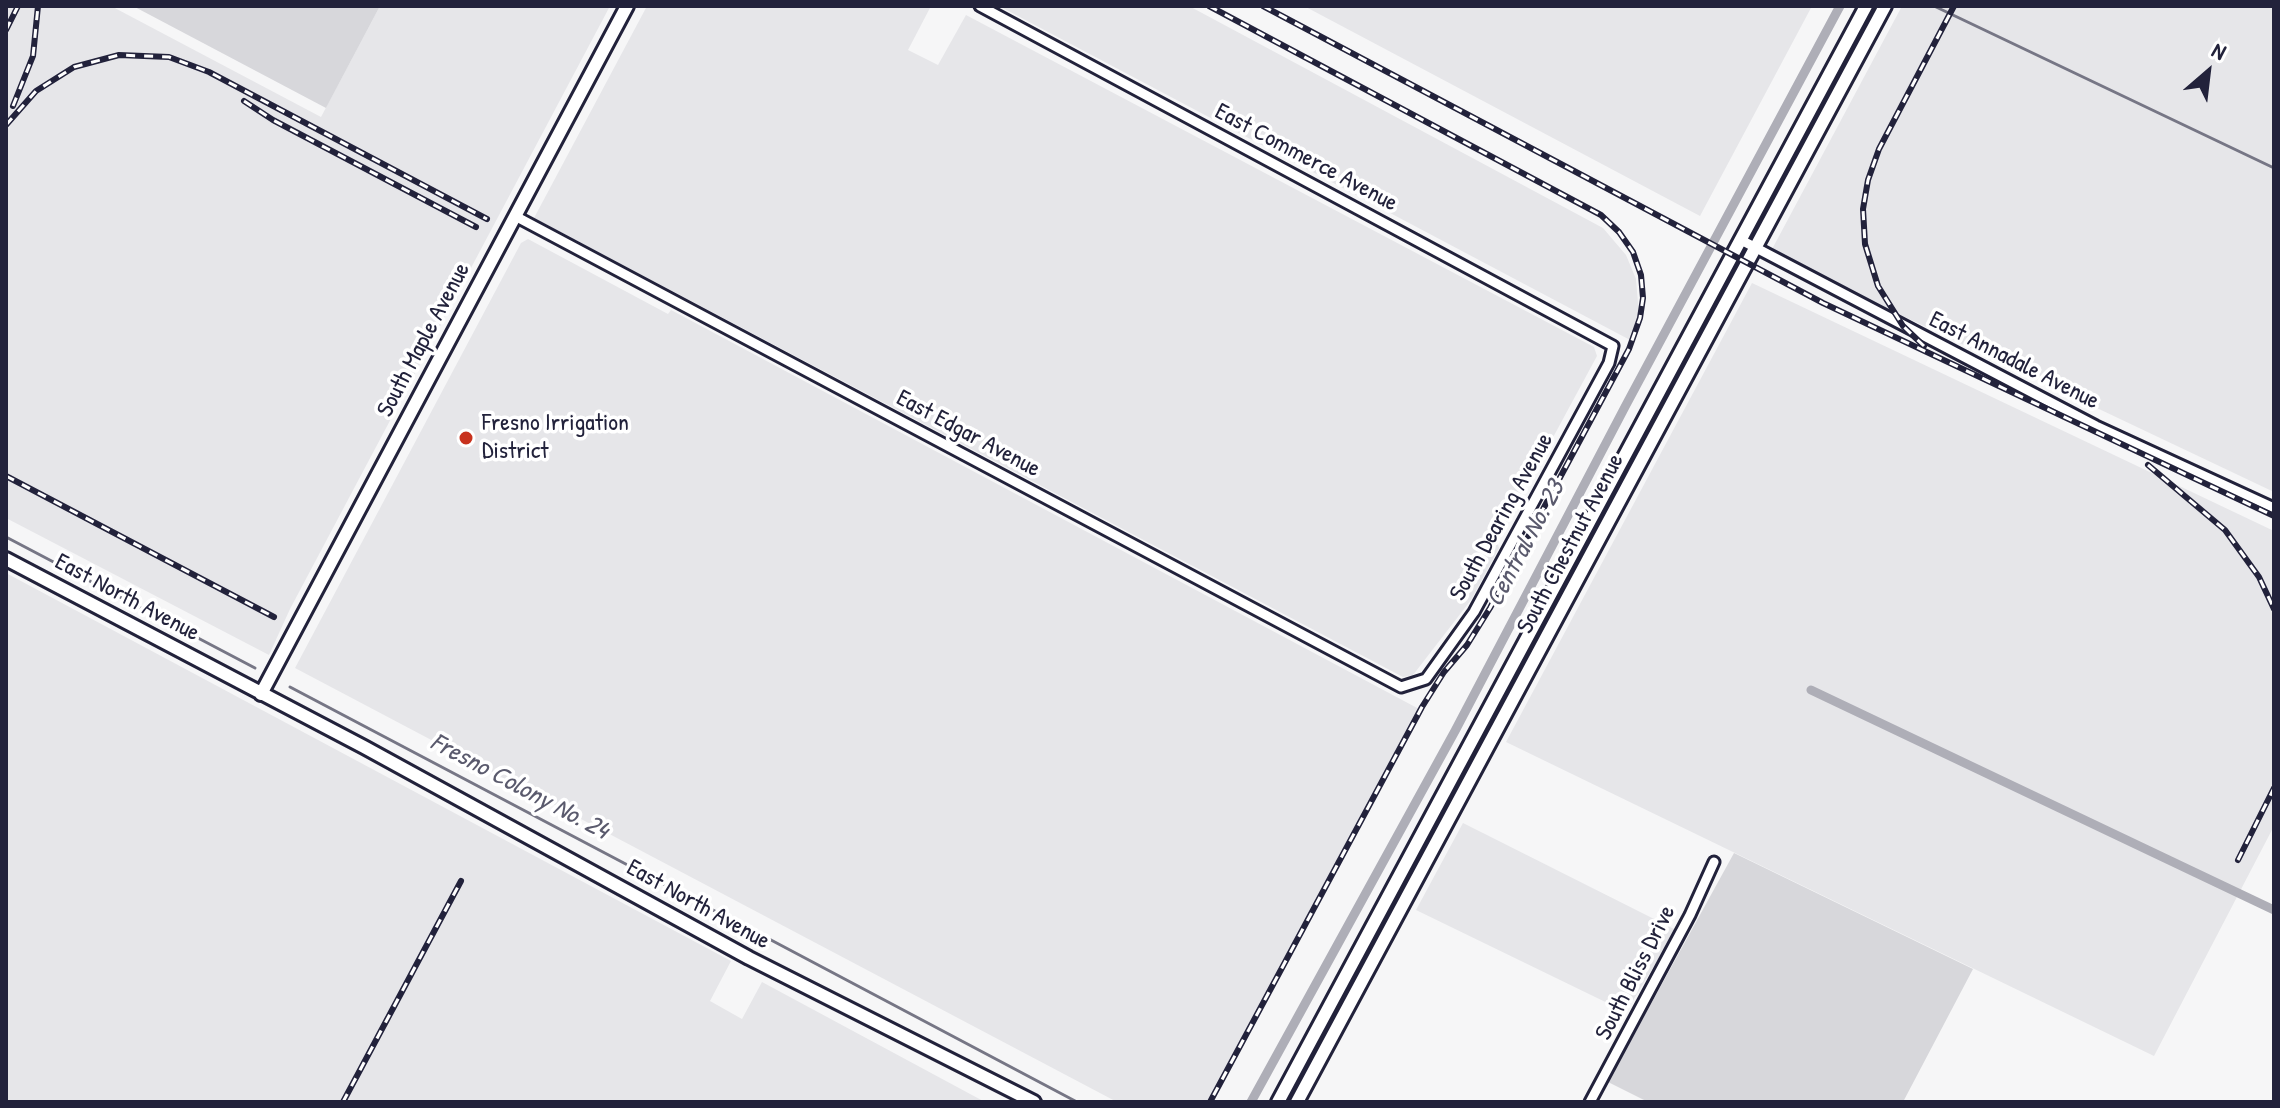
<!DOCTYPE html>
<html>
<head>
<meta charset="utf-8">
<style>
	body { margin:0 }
	#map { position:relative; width:2280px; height:1108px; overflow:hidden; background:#f6f6f7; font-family:"Patrick Hand",sans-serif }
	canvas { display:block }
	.frame { position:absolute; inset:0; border:8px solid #22223b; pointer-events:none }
	.north { position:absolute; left:2168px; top:32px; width:80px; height:80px; -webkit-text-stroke:6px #fff; paint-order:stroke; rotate:28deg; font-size:22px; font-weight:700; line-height:32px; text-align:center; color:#22223b }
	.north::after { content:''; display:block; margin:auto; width:28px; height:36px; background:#22223b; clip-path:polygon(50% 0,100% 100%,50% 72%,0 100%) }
</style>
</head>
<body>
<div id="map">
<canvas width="2280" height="1108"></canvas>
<div class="frame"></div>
<div class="north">N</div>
</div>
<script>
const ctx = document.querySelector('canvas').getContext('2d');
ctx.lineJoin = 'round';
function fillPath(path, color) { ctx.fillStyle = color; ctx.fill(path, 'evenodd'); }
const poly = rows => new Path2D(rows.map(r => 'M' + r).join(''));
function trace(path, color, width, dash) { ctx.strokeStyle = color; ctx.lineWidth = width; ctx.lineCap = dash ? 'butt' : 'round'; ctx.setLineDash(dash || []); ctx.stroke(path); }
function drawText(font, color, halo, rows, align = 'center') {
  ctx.font = font + ' "Patrick Hand",sans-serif'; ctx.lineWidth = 7; ctx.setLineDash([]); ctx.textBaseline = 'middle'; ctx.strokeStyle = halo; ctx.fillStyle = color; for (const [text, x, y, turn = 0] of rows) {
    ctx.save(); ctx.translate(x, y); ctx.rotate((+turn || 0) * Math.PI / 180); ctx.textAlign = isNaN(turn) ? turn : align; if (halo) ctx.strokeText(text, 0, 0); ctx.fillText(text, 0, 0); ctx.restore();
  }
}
fillPath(poly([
	[6,6,111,6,321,117,380,6,610,6,290,609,269,655,6,518],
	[647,6,931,6,908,50,938,65,966,15,1594,347,1597,356,1497,541,1499,548,1471,600,1413,675,1403,677,534,218],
	[999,6,1189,6,1603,228,1626,255,1636,279,1639,315,1632,341],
	[1304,6,1812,6,1700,216],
	[1902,6,2274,6,2274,492,1770,253],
	[528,239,668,314,671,310,1419,709,1212,1095,1205,1102,1117,1102,295,668,521,243],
	[1752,283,2274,531,2274,826,2154,1056,1506,742],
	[6,573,731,961,710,1001,742,1019,762,982,985,1102,8,1102],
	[1463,823,1676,930,1626,1012,1416,910]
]), '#e6e6e9');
fillPath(poly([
	[133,6,380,6,326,108],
	[1734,853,1973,969,1903,1102,1648,1102,1608,1082]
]), '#d7d7db');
trace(poly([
	[1934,6,2274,168],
	[6,537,255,668],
	[290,687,730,919],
	[737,922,1077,1102]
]), '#767685', 3);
trace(poly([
	[1811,690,2274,910],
	[1251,1102,1455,731,1626,405,1840,6]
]), '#aeaeb7', 9);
const street = poly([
	[515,216,1401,687,1426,679,1474,612,1609,363,1613,346,980,6],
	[1741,240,2096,426,2274,508],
	[1590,1102,1690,915,1714,862]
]);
const secondary = poly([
	[6,559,364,747,749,958,1034,1102],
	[261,694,627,6],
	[1278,1102,1866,6],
	[1297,1102,1885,6]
]);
trace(street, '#22223b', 15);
trace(secondary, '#22223b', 18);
trace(street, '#fff', 9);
trace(secondary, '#fff', 12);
const rail = poly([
	[1209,6,1601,215,1619,232,1633,252,1641,275,1643,298,1640,318,1629,349,1490,608,1467,645,1444,672,1422,707,1210,1102],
	[1263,6,1823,303,2274,516],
	[6,30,18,6],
	[244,101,273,120,476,227],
	[13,106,33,56,38,6],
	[6,125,36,91,74,67,119,55,169,57,209,72,487,219],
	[1924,346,1903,326,1878,286,1865,244,1863,209,1868,180,1879,149,1954,6],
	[2148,465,2225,530,2259,577,2274,609],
	[6,476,274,617],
	[2238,860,2274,788],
	[343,1102,461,881]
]);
trace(rail, '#22223b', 6);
trace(rail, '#fff', 3, [9]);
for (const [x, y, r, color] of [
	[466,438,8,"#c8321e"]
]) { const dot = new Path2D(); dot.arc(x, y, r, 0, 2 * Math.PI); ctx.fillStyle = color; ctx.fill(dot); trace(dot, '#fff', 3); }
drawText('24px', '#22223b', '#fff', [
	["East Commerce Avenue",1306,158,28],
	["South Maple Avenue",424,340,-62],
	["East Annadale Avenue",2014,361,27],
	["East Edgar Avenue",968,434,28],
	["South Dearing Avenue",1502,517,-61],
	["South Chestnut Avenue",1571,544,-62],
	["East North Avenue",127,598,28],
	["East North Avenue",698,905,29],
	["South Bliss Drive",1636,973,-63]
]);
drawText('24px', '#22223b', '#fff', [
	["Fresno Irrigation",482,424],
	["District",482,452]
], 'left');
drawText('italic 26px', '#5a5a6d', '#fff', [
	["Central No. 23",1526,544,-62],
	["Fresno Colony No. 24",519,787,28]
]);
</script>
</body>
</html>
